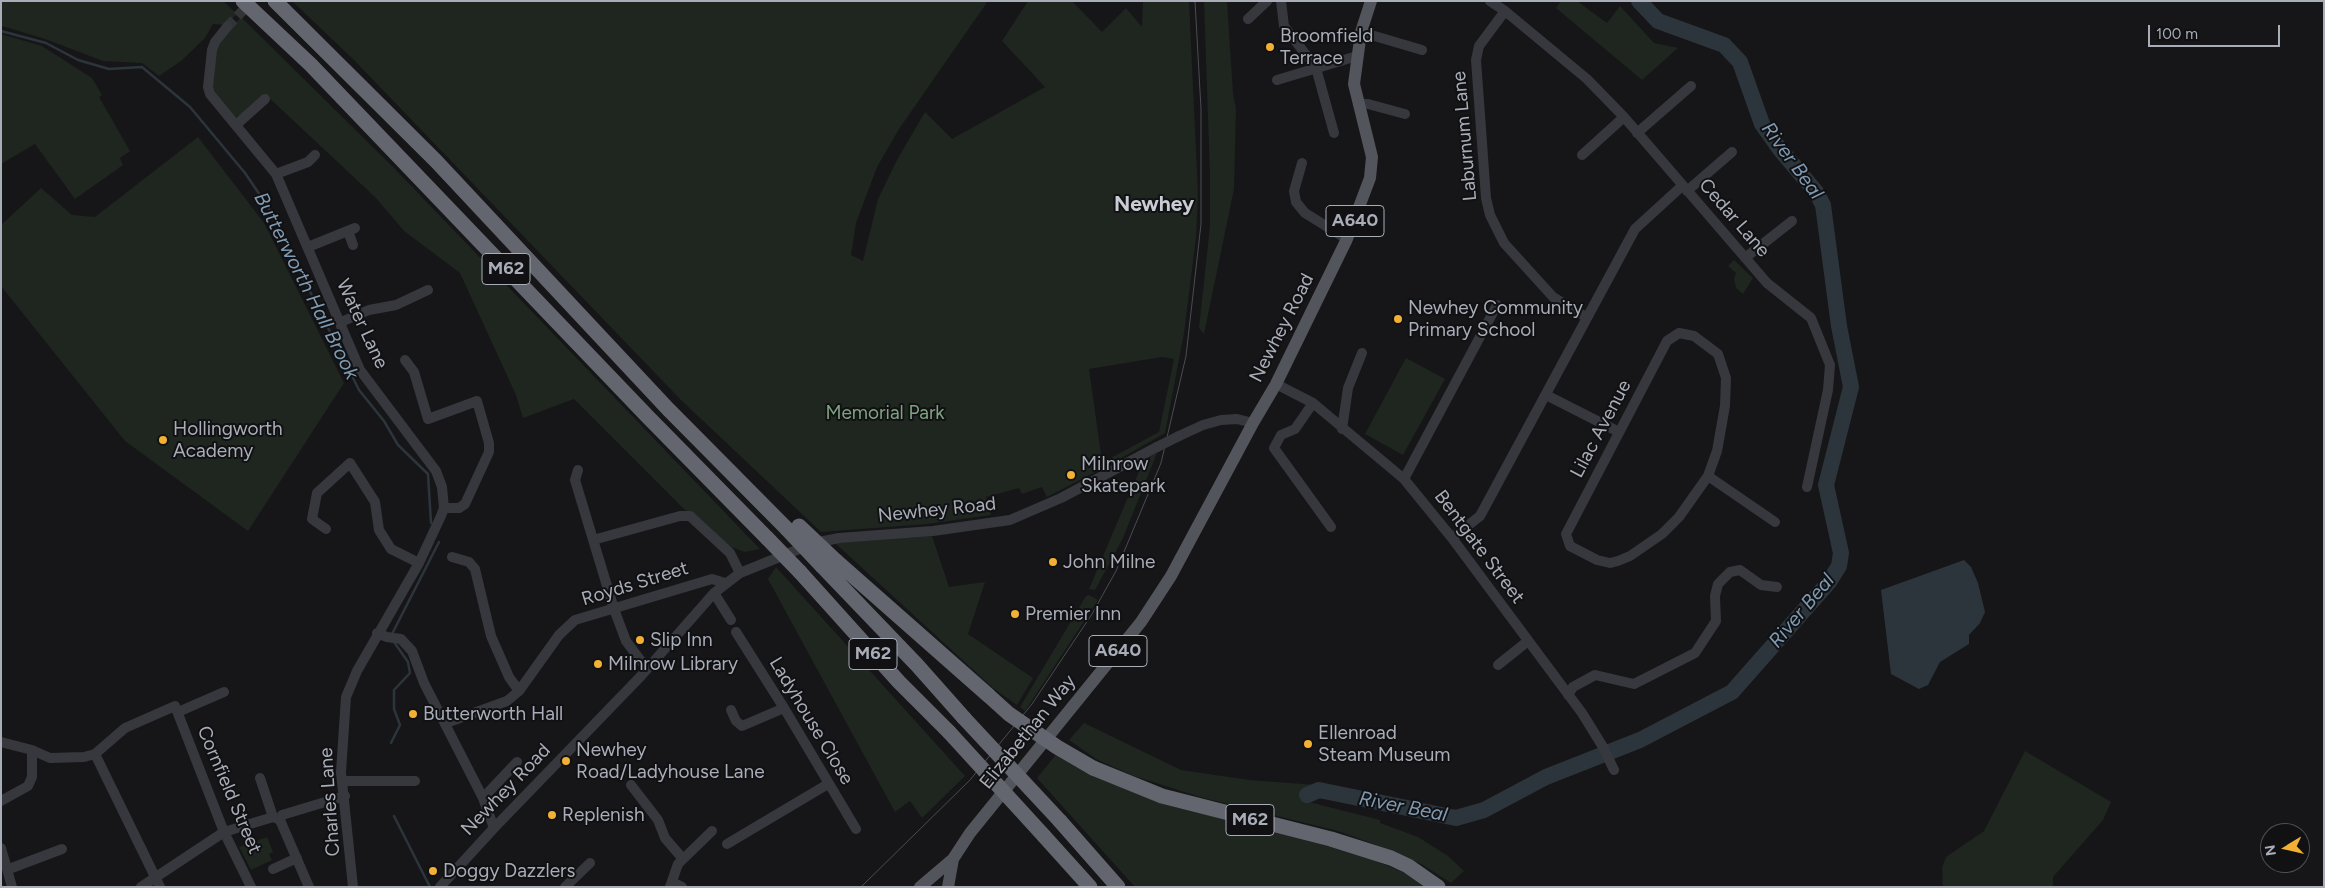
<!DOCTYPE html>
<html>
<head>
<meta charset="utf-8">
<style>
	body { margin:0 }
	#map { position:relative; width:2325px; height:888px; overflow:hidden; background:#161618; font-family:Figtree,sans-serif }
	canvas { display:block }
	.frame { position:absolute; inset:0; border:2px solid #a8adb8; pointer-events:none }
	.north { position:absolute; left:2260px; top:823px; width:50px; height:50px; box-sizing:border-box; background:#111113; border:1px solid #4d4f55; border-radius:50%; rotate:261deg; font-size:14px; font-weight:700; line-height:20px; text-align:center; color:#a8adb8 }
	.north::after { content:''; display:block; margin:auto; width:18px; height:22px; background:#f2b134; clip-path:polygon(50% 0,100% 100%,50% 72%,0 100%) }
	.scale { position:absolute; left:2148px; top:25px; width:132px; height:22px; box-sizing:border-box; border:2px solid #a8adb8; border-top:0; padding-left:6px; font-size:15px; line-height:18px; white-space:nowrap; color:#a8adb8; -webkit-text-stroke:4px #111113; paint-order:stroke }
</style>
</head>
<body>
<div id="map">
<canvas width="2325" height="888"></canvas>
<div class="frame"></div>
<div class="north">N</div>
<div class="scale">100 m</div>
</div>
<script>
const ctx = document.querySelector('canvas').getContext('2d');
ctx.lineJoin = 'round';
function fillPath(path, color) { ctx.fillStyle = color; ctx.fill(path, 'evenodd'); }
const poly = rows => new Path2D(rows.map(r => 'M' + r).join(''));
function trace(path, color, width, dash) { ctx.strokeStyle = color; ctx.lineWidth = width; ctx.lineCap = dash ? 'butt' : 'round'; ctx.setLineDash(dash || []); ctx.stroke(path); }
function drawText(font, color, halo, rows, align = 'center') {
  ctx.font = font + ' Figtree,sans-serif'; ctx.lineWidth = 4; ctx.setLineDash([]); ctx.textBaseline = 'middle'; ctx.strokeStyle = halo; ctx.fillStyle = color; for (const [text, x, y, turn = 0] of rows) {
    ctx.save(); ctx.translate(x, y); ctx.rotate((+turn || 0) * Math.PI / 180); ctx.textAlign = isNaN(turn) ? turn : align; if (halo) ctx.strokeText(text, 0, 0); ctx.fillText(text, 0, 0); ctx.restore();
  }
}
fillPath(poly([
	[1,1,223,1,237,14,225,25,213,24,205,38,181,61,159,76,142,63,103,61,45,39,2,26],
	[292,1,988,1,899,129,877,167,856,223,851,255,863,261,878,199,897,160,925,112,952,139,1045,87,1002,41,1028,1,1072,1,1102,32,1126,8,1142,27,1143,1,1189,1,1198,194,1196,238,1184,333,1165,433,1111,464,1109,459,1159,432,1174,359,1162,357,1089,369,1103,468,1047,497,1042,487,1022,494,1019,488,986,497,991,515,927,524,821,532,682,401,353,59],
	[1204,1,1227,1,1233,94,1236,109,1234,189,1204,334,1199,328,1210,226,1210,175],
	[1561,1,1577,1,1607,23,1620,6,1654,43,1678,48,1642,80,1556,8],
	[241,17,394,168,760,549,745,552,731,547,683,508,574,399,523,418,516,395,460,273,404,231,376,198,265,94,245,112,235,118,212,92,216,46],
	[1,34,42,46,92,78,102,95,99,97,130,151,120,158,123,165,75,199,35,144,1,164],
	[198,137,264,223,344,383,248,531,125,441,1,286,1,225,41,188,72,215,95,217],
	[1734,260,1753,278,1743,294,1736,288,1734,279,1736,273,1728,266],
	[1406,358,1445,379,1403,455,1365,434],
	[1157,453,1123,538,1095,590,1089,589,1140,469,1146,466,1151,456],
	[932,536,949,587,985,582,968,634,1033,678,1017,705,993,688,835,543],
	[776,567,965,776,922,818,910,801,895,812,768,579],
	[1089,595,1098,600,1025,711,1020,707,1086,596],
	[1084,723,1181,770,1249,780,1316,785,1305,791,1305,801,1380,820,1380,823,1418,837,1448,856,1464,871,1451,883,1421,864,1390,850,1338,831,1200,797,1134,776,1096,759,1069,740],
	[2025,751,2111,802,2103,820,2053,877,2053,887,1943,887,1942,868,1946,857,1984,831],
	[1058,752,1236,823,1340,848,1374,860,1407,874,1426,887,1135,887,1037,778],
	[267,837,273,852,269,854,272,860,251,870,239,847]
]), '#1e261f');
fillPath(poly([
	[1964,560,1971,567,1978,583,1985,612,1980,623,1969,635,1969,644,1940,662,1928,685,1919,689,1891,674,1881,590]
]), '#2c353c');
trace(poly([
	[1,31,46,43,78,60,109,69,142,67,190,107,245,173,268,207,359,390,384,421,398,445,428,474,431,523],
	[392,634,439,542],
	[391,743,400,725,394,709,394,690,410,673,408,662,394,642],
	[394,816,430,887]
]), '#2c353c', 2.5);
trace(poly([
	[1307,795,1319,790,1456,818,1484,810,1546,777,1640,740,1732,692,1829,582,1839,566,1841,553,1826,485,1851,387,1839,326,1823,205,1816,192,1779,148,1762,124,1740,62,1724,45,1658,21,1639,1]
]), '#2c353c', 16);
trace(poly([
	[227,27,251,2]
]), '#333438', 10, [10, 5]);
trace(poly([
	[1281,1,1284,26,1316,68,1334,133],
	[1490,1,1505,11,1587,79,1624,117,1767,283,1811,318,1830,365,1828,390,1807,487],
	[1505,11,1479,46,1476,60,1486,198,1490,215,1504,243,1553,297,1586,317],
	[1248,19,1267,1],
	[227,27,215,42,212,50,208,87,210,94,276,174,360,370,436,471,442,487,444,508,441,516,419,563,357,671,346,697,341,772,353,887],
	[1361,32,1422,50],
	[1277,80,1357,56],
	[1358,104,1368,104,1405,114],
	[236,125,265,99],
	[1637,133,1691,86],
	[1582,155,1624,117],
	[1302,163,1294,191,1296,202,1305,213,1347,239],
	[276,174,308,162,315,155],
	[1687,191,1732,152],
	[348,231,353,245],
	[308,247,355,228],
	[1745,258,1792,221],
	[341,322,369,310,396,305,428,290],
	[1679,333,1694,336,1718,354,1726,378,1725,406,1717,451,1708,476,1679,517,1662,534,1630,556,1618,561,1610,563,1597,560,1570,546,1566,534,1667,341,1679,333],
	[405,360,414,372,428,419,477,401,489,443,489,452,465,504,459,508,444,508],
	[1276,384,1313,403,1404,479,1452,538,1582,713,1603,747,1614,770],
	[1546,395,1619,432],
	[1313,403,1295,429,1281,435,1274,448,1331,527],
	[1342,429,1348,388,1362,353],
	[1179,436,1203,425,1221,420,1237,419,1253,423],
	[578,470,575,480,614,609,626,641,647,669],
	[1708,476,1775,522],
	[1404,479,1497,305],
	[326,529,312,519,317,493,350,463,375,502,379,530,391,549,419,563],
	[1452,538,1480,516,1635,229,1682,186],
	[593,540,680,516,690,516,730,553,740,573],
	[452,557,469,562,475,569,491,636,509,677,519,691],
	[714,593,731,620],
	[736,632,784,708,856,829],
	[377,633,387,637,401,639,412,651,424,683,483,798,494,828],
	[1498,665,1528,641],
	[1568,695,1573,687,1595,675,1634,684,1695,653,1716,621,1715,596,1718,584,1730,572,1740,570,1761,585,1777,587],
	[731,710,736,721,742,726,784,708],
	[178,712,224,692],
	[446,723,507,701,519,691,559,635,575,620,712,579,725,583],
	[1,742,32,750,50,758,84,757,95,754,125,728,175,706,224,832,251,887],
	[95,754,160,887],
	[260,778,273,817],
	[343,781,415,781],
	[631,785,658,820,665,838,683,859],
	[483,798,517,762],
	[1,801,28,786,32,777,32,750],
	[280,820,309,887],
	[280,820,282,815,345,796],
	[727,844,828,784],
	[1,848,12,887],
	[9,869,62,849],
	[273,869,297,858],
	[672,882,682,887],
	[141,887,224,832,273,817,280,820],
	[440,887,494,828,641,676,714,593,740,573,814,543,839,538,933,531,1010,520,1061,498,1157,447],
	[565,887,590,863],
	[670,887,678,864,712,831]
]), '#37383d', 10);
trace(poly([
	[920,887,953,859,970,833,1141,622,1171,576,1253,423,1276,384,1347,239,1370,178,1372,157,1354,84,1361,32,1371,1],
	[948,887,953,859]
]), '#53555c', 12);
trace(poly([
	[243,1,311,65,648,417,767,538],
	[275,1,436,161,668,409,787,529],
	[836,561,988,695],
	[822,566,917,665,964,718],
	[800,572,899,682,949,732],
	[1093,768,1162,796,1331,839,1391,858,1408,866,1438,887],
	[1060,821,1118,887],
	[1044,836,1090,887]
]), '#63666e', 15);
trace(poly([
	[861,887,970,780,1032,704,1092,614,1116,571,1161,463,1186,356,1201,224,1201,109,1195,1]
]), '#4a4c52', 1);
trace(poly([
	[1157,447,1179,436]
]), '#37383d', 10);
trace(poly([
	[799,526,836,561],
	[787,529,822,566],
	[767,538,800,572],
	[988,695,1009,714,1057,747,1093,768],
	[964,718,1060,821],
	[949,732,1044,836]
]), '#63666e', 15);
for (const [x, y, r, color] of [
	[1270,47,5,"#f2b134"],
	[1398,319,5,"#f2b134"],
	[163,440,5,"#f2b134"],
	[1071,475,5,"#f2b134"],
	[1053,562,5,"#f2b134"],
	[1015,614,5,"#f2b134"],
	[640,640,5,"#f2b134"],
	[598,664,5,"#f2b134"],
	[413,714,5,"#f2b134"],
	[1308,744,5,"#f2b134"],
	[566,761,5,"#f2b134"],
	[552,815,5,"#f2b134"],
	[433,871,5,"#f2b134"]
]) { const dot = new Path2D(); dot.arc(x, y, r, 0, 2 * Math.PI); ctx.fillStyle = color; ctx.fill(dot); trace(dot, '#111113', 2); }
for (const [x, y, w] of [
	[1355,221,58],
	[506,269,48],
	[1118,651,58],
	[873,654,48],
	[1250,820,48]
]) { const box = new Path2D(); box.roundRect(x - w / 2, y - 15.5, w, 31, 4); ctx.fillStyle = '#111113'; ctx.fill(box); trace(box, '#a8adb8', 1); }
drawText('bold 18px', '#a8adb8', null, [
	["A640",1355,221],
	["M62",506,269],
	["A640",1118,651],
	["M62",873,654],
	["M62",1250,820]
]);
drawText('19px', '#a8adb8', '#111113', [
	["Broomfield",1280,36],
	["Terrace",1280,58],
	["Newhey Community",1408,308],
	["Primary School",1408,330],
	["Hollingworth",173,429],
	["Academy",173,451],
	["Milnrow",1081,464],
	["Skatepark",1081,486],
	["John Milne",1063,562],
	["Premier Inn",1025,614],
	["Slip Inn",650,640],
	["Milnrow Library",608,664],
	["Butterworth Hall",423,714],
	["Ellenroad",1318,733],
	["Steam Museum",1318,755],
	["Newhey",576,750],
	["Road/Ladyhouse Lane",576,772],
	["Replenish",562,815],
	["Doggy Dazzlers",443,871]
], 'left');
drawText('19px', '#a8adb8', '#111113', [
	["Laburnum Lane",1465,136,-95],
	["Cedar Lane",1734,218,49],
	["Water Lane",362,324,65],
	["Newhey Road",1282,328,-63],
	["Lilac Avenue",1601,429,-62],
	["Newhey Road",937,510,-6],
	["Bentgate Street",1479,547,53],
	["Royds Street",635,584,-17],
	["Ladyhouse Close",811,721,59],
	["Elizabethan Way",1028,732,-51],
	["Cornfield Street",229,790,67],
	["Newhey Road",506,790,-46],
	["Charles Lane",330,802,-94]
]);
drawText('19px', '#7fa381', '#111113', [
	["Memorial Park",885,413]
]);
drawText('italic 20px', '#7f9bb3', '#111113', [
	["River Beal",1792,161,54],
	["Butterworth Hall Brook",306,286,63],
	["River Beal",1802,611,-50],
	["River Beal",1403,807,11]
]);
drawText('bold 21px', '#c9ccd4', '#111113', [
	["Newhey",1154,205]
]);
</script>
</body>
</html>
